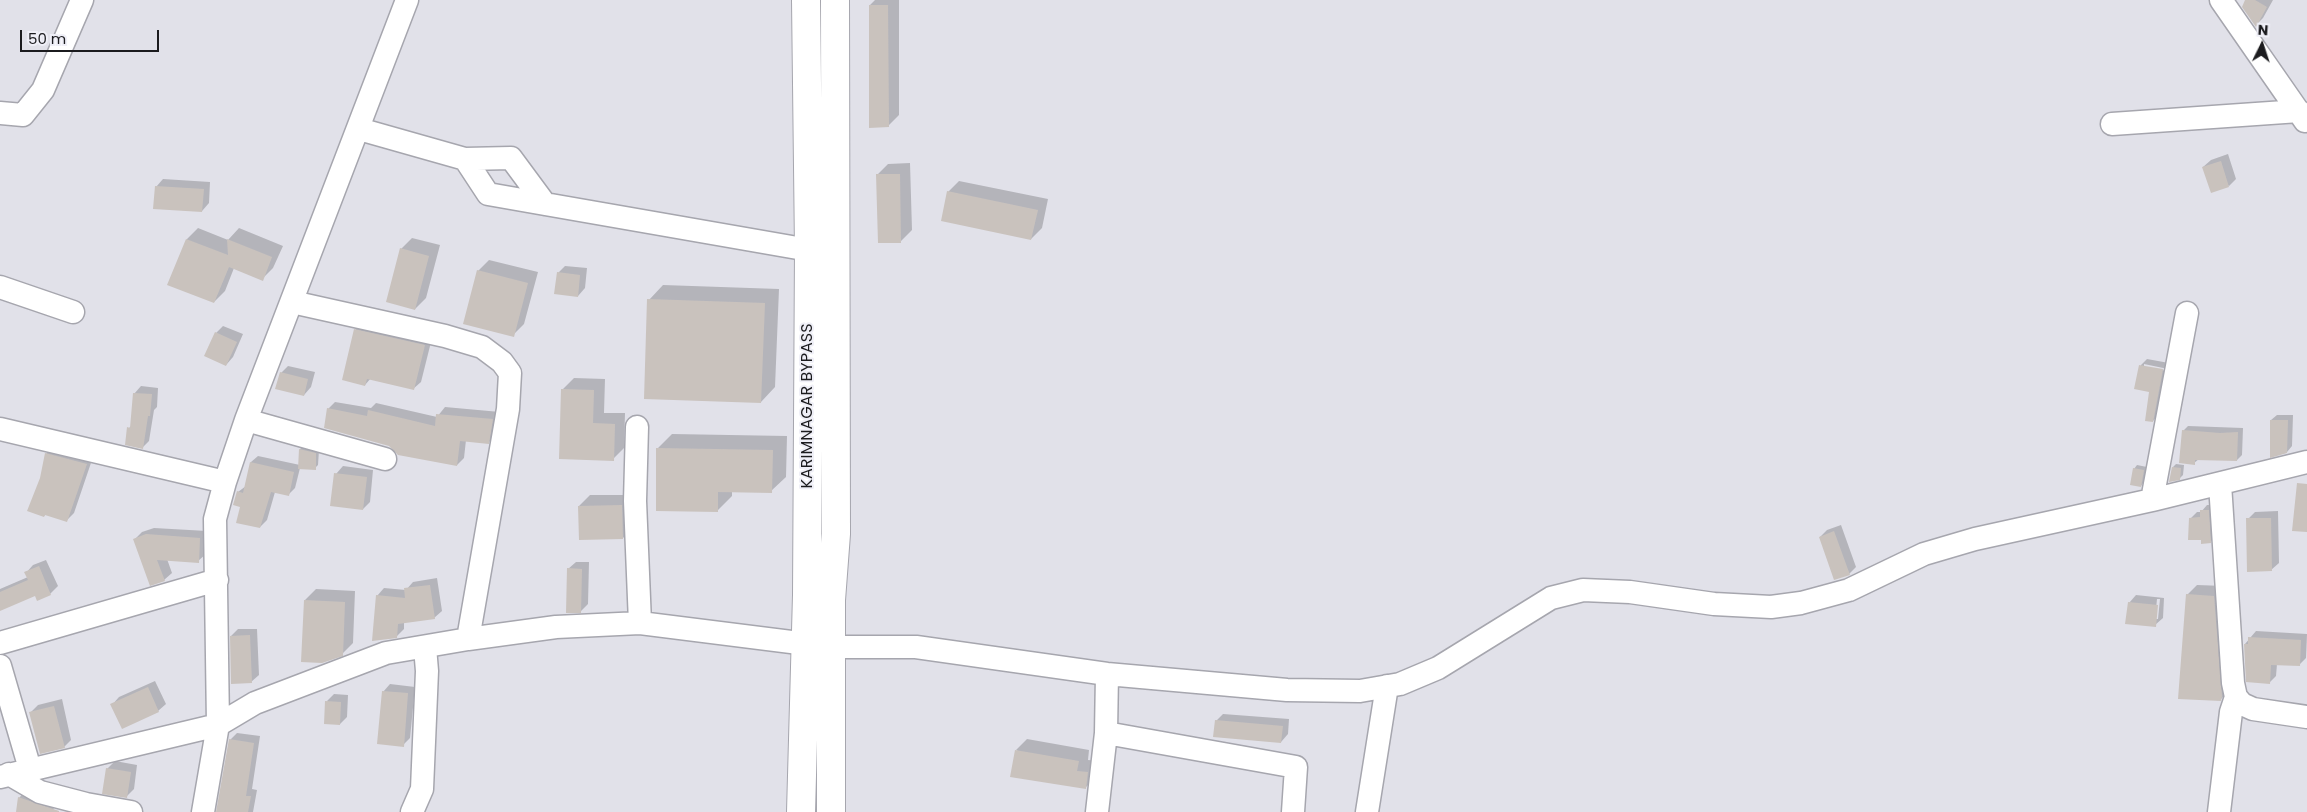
<!DOCTYPE html>
<html>
<head>
<meta charset="utf-8">
<style>
	body { margin:0 }
	#map { position:relative; width:2307px; height:812px; overflow:hidden; background:#e1e1e9; font-family:Poppins,sans-serif }
	canvas { display:block }
	.north { position:absolute; left:2237px; top:20px; width:50px; height:50px; -webkit-text-stroke:4px #efeff7; paint-order:stroke; rotate:4deg; font-size:14px; font-weight:700; line-height:20px; text-align:center; color:#1b1b1e }
	.north::after { content:''; display:block; margin:auto; width:18px; height:22px; background:#1b1b1e; clip-path:polygon(50% 0,100% 100%,50% 72%,0 100%) }
	.scale { position:absolute; left:20px; top:30px; width:139px; height:22px; box-sizing:border-box; border:2px solid #1b1b1e; border-top:0; padding-left:6px; font-size:15px; line-height:18px; white-space:nowrap; color:#1b1b1e; -webkit-text-stroke:4px #efeff7; paint-order:stroke }
</style>
</head>
<body>
<div id="map">
<canvas width="2307" height="812"></canvas>
<div class="north">N</div>
<div class="scale">50 m</div>
</div>
<script>
const ctx = document.querySelector('canvas').getContext('2d');
ctx.lineJoin = 'round';
function fillPath(path, color) { ctx.fillStyle = color; ctx.fill(path, 'evenodd'); }
const poly = rows => new Path2D(rows.map(r => 'M' + r).join(''));
function trace(path, color, width, dash) { ctx.strokeStyle = color; ctx.lineWidth = width; ctx.lineCap = dash ? 'butt' : 'round'; ctx.setLineDash(dash || []); ctx.stroke(path); }
function drawText(font, color, halo, rows, align = 'center') {
  ctx.font = font + ' Poppins,sans-serif'; ctx.lineWidth = 4; ctx.setLineDash([]); ctx.textBaseline = 'middle'; ctx.strokeStyle = halo; ctx.fillStyle = color; for (const [text, x, y, turn = 0] of rows) {
    ctx.save(); ctx.translate(x, y); ctx.rotate((+turn || 0) * Math.PI / 180); ctx.textAlign = isNaN(turn) ? turn : align; if (halo) ctx.strokeText(text, 0, 0); ctx.fillText(text, 0, 0); ctx.restore();
  }
}
fillPath(poly([
	[875,0,899,0,899,115,888,126,870,5],
	[2247,0,2273,0,2263,18,2256,25],
	[2228,154,2236,179,2229,186,2203,167,2211,160],
	[910,163,912,230,901,241,877,175,888,164],
	[163,179,210,182,209,203,202,211,156,187],
	[959,181,1048,199,1042,228,1031,239,948,192],
	[198,228,228,240,239,228,283,246,273,268,262,279,234,268,225,291,214,302,169,284,187,239],
	[412,238,440,245,426,298,415,309,401,249],
	[489,260,538,272,524,324,513,335,478,271],
	[565,266,587,268,585,288,578,296,558,273],
	[663,285,779,289,775,387,761,402,649,300],
	[362,323,432,338,421,382,413,389,371,378,365,385,355,330],
	[223,326,243,334,233,357,226,365,216,333],
	[2147,359,2169,363,2168,369,2144,364,2144,367,2167,371,2159,414,2153,421,2150,391,2136,388,2141,365],
	[288,366,315,372,311,387,304,395,281,373],
	[574,378,605,379,604,413,625,413,624,448,613,459,563,389],
	[141,386,158,388,157,407,154,410,149,441,142,448,129,428,132,425,134,394],
	[335,402,371,408,376,403,437,417,445,407,500,412,495,436,488,443,466,440,464,458,457,465,389,445,328,409],
	[2277,415,2293,415,2292,446,2287,452,2271,420],
	[2188,426,2243,428,2242,455,2237,460,2199,459,2194,463,2183,431],
	[672,434,787,436,786,477,771,491,732,491,732,496,718,510,658,448],
	[53,446,93,457,74,513,67,520,46,514,44,516,41,478,46,454],
	[304,446,319,450,318,465,315,468,300,468,295,488,288,495,275,492,267,520,260,527,241,506,238,492,246,486,251,462,258,456,300,465,300,449],
	[2176,464,2184,465,2183,475,2179,479,2173,467],
	[2137,465,2147,467,2144,482,2141,486,2134,469],
	[343,466,373,470,370,502,363,509,336,474],
	[590,495,633,495,634,527,623,538,579,506],
	[2207,505,2214,505,2216,536,2210,542,2191,518,2197,512,2201,512],
	[2278,511,2279,563,2271,570,2248,519,2255,512],
	[1841,525,1856,567,1849,574,1820,537,1827,530],
	[154,528,207,531,206,554,198,561,167,559,172,573,164,580,135,539,142,532],
	[46,560,58,586,50,594,35,594,0,609,0,589,28,577,26,573,33,565],
	[576,562,589,562,588,604,581,611,568,569],
	[437,578,442,611,434,618,404,622,404,629,396,637,377,596,384,588,406,590,413,582],
	[2197,585,2224,586,2230,690,2220,700,2187,595],
	[316,589,355,591,353,643,342,654,305,600],
	[2136,595,2164,598,2163,618,2155,625,2129,603],
	[2157,599,2160,599,2158,619,2155,619],
	[238,629,257,629,259,675,251,682,231,636],
	[2256,631,2307,634,2306,658,2299,665,2277,664,2276,676,2270,682,2245,644],
	[155,681,166,704,158,711,112,705,119,697],
	[390,684,415,687,410,738,403,745,383,692],
	[334,694,348,695,347,717,340,724,327,701],
	[62,699,71,740,64,747,31,712,38,705],
	[1223,714,1289,719,1288,734,1281,742,1216,721],
	[237,733,260,736,252,789,257,790,253,812,218,812,230,740],
	[1027,739,1089,750,1088,760,1099,761,1097,776,1086,787,1016,750],
	[115,761,137,765,134,789,126,797,107,769],
	[26,790,55,801,53,812,17,812,19,798]
]), '#0003');
fillPath(poly([
	[2245,0,2255,0,2267,7,2256,27,2242,7],
	[869,5,888,5,889,127,869,128],
	[2221,161,2229,187,2211,193,2202,167],
	[876,174,900,174,901,243,878,243],
	[155,186,204,189,202,212,153,209],
	[947,191,1038,210,1031,240,941,221],
	[186,239,228,255,227,239,272,257,263,281,229,267,214,303,167,285],
	[400,248,429,256,415,310,386,302],
	[477,270,528,283,514,337,463,324],
	[557,272,580,275,578,297,554,294],
	[647,299,765,303,761,403,644,399],
	[354,329,425,345,414,390,367,379,365,386,342,380],
	[215,332,237,342,226,366,204,356],
	[2139,365,2163,369,2153,422,2145,421,2149,392,2134,389],
	[280,372,308,379,304,396,275,389],
	[561,389,594,390,593,423,615,424,614,461,559,459],
	[133,393,152,394,150,416,148,416,143,449,125,445,127,427,130,428],
	[327,408,367,416,368,410,435,426,436,414,493,419,489,444,460,441,457,466,398,455,389,446,324,428],
	[2270,420,2288,420,2287,453,2270,458],
	[2182,430,2220,433,2238,432,2237,461,2195,460,2195,465,2179,463],
	[656,448,773,450,772,493,718,492,718,512,656,511],
	[299,449,316,453,316,470,298,469],
	[45,453,87,464,67,522,45,515,44,517,27,511,40,478],
	[250,462,294,472,289,496,271,492,260,528,236,523,240,507,233,505,237,491,243,493],
	[2172,467,2181,468,2180,480,2169,482],
	[2133,468,2144,470,2141,487,2130,485],
	[334,473,367,477,363,510,330,506],
	[2297,483,2307,484,2307,532,2292,531],
	[622,505,623,539,579,540,578,506],
	[2200,510,2209,510,2211,543,2201,544,2201,540,2188,540,2189,518,2200,517],
	[2246,518,2271,518,2272,571,2247,572],
	[1834,531,1850,575,1834,580,1819,537],
	[146,534,200,538,199,563,157,560,165,581,150,586,133,539],
	[39,566,51,595,37,601,35,596,0,611,0,592,28,580,24,572],
	[567,568,582,569,581,613,566,613],
	[430,585,435,619,398,624,397,638,372,641,376,595,405,598,404,588],
	[2186,594,2214,596,2222,696,2221,701,2178,699],
	[304,600,345,602,343,656,322,663,301,662],
	[2128,602,2158,605,2156,627,2125,624],
	[250,635,252,683,231,684,230,636],
	[2248,637,2301,640,2300,666,2271,665,2270,684,2246,682,2244,644,2248,644],
	[148,687,159,712,122,729,110,704],
	[382,691,408,693,404,747,377,744],
	[325,701,341,702,340,725,324,724],
	[54,706,65,748,40,754,29,712],
	[1215,720,1283,726,1281,743,1213,737],
	[229,739,254,743,246,796,251,796,248,812,216,812],
	[1015,750,1079,761,1077,771,1088,772,1086,789,1010,777],
	[106,768,131,772,127,798,102,794],
	[18,797,59,811,59,812,16,812]
]), '#c9c2bd');
const minor = poly([
	[2221,0,2305,121],
	[0,113,23,115,43,90,82,0],
	[2112,124,2299,111],
	[359,129,465,159],
	[545,204,488,194,465,159,511,158,545,204,809,250],
	[0,287,73,312],
	[292,302,445,336,482,347,502,362,510,373,508,409,468,639],
	[246,420,407,0],
	[637,427,635,501,640,623],
	[0,429,225,482],
	[2220,484,2233,683,2236,697,2242,704,2253,709,2307,717],
	[2152,500,2187,313],
	[0,643,217,580],
	[0,666,30,769],
	[1107,674,1106,733,1296,767,1293,812],
	[9,774,40,792,86,804,131,812],
	[0,777,218,725,255,703,386,653,468,639,556,627,640,623,831,647,916,647,1107,674,1287,690,1360,691,1400,684,1438,668,1551,598,1583,590,1630,592,1714,604,1771,607,1801,603,1849,590,1924,554,1975,539,2152,500,2307,462],
	[203,812,218,725,215,519,225,482,246,420,385,459],
	[412,812,422,789,427,671,425,647],
	[1097,812,1106,733],
	[1367,812,1387,686],
	[2219,812,2231,712,2236,697]
]);
const highway = poly([
	[801,812,807,595,809,250,806,0],
	[831,812,831,600,836,534,835,0]
]);
trace(minor, '#a6a6ae', 25);
trace(highway, '#a6a6ae', 30);
trace(minor, '#fff', 22);
trace(highway, '#fff', 28);
drawText('16px', '#1b1b1e', '#efeff7', [
	["KARIMNAGAR BYPASS",808,406,-90]
]);
</script>
</body>
</html>
